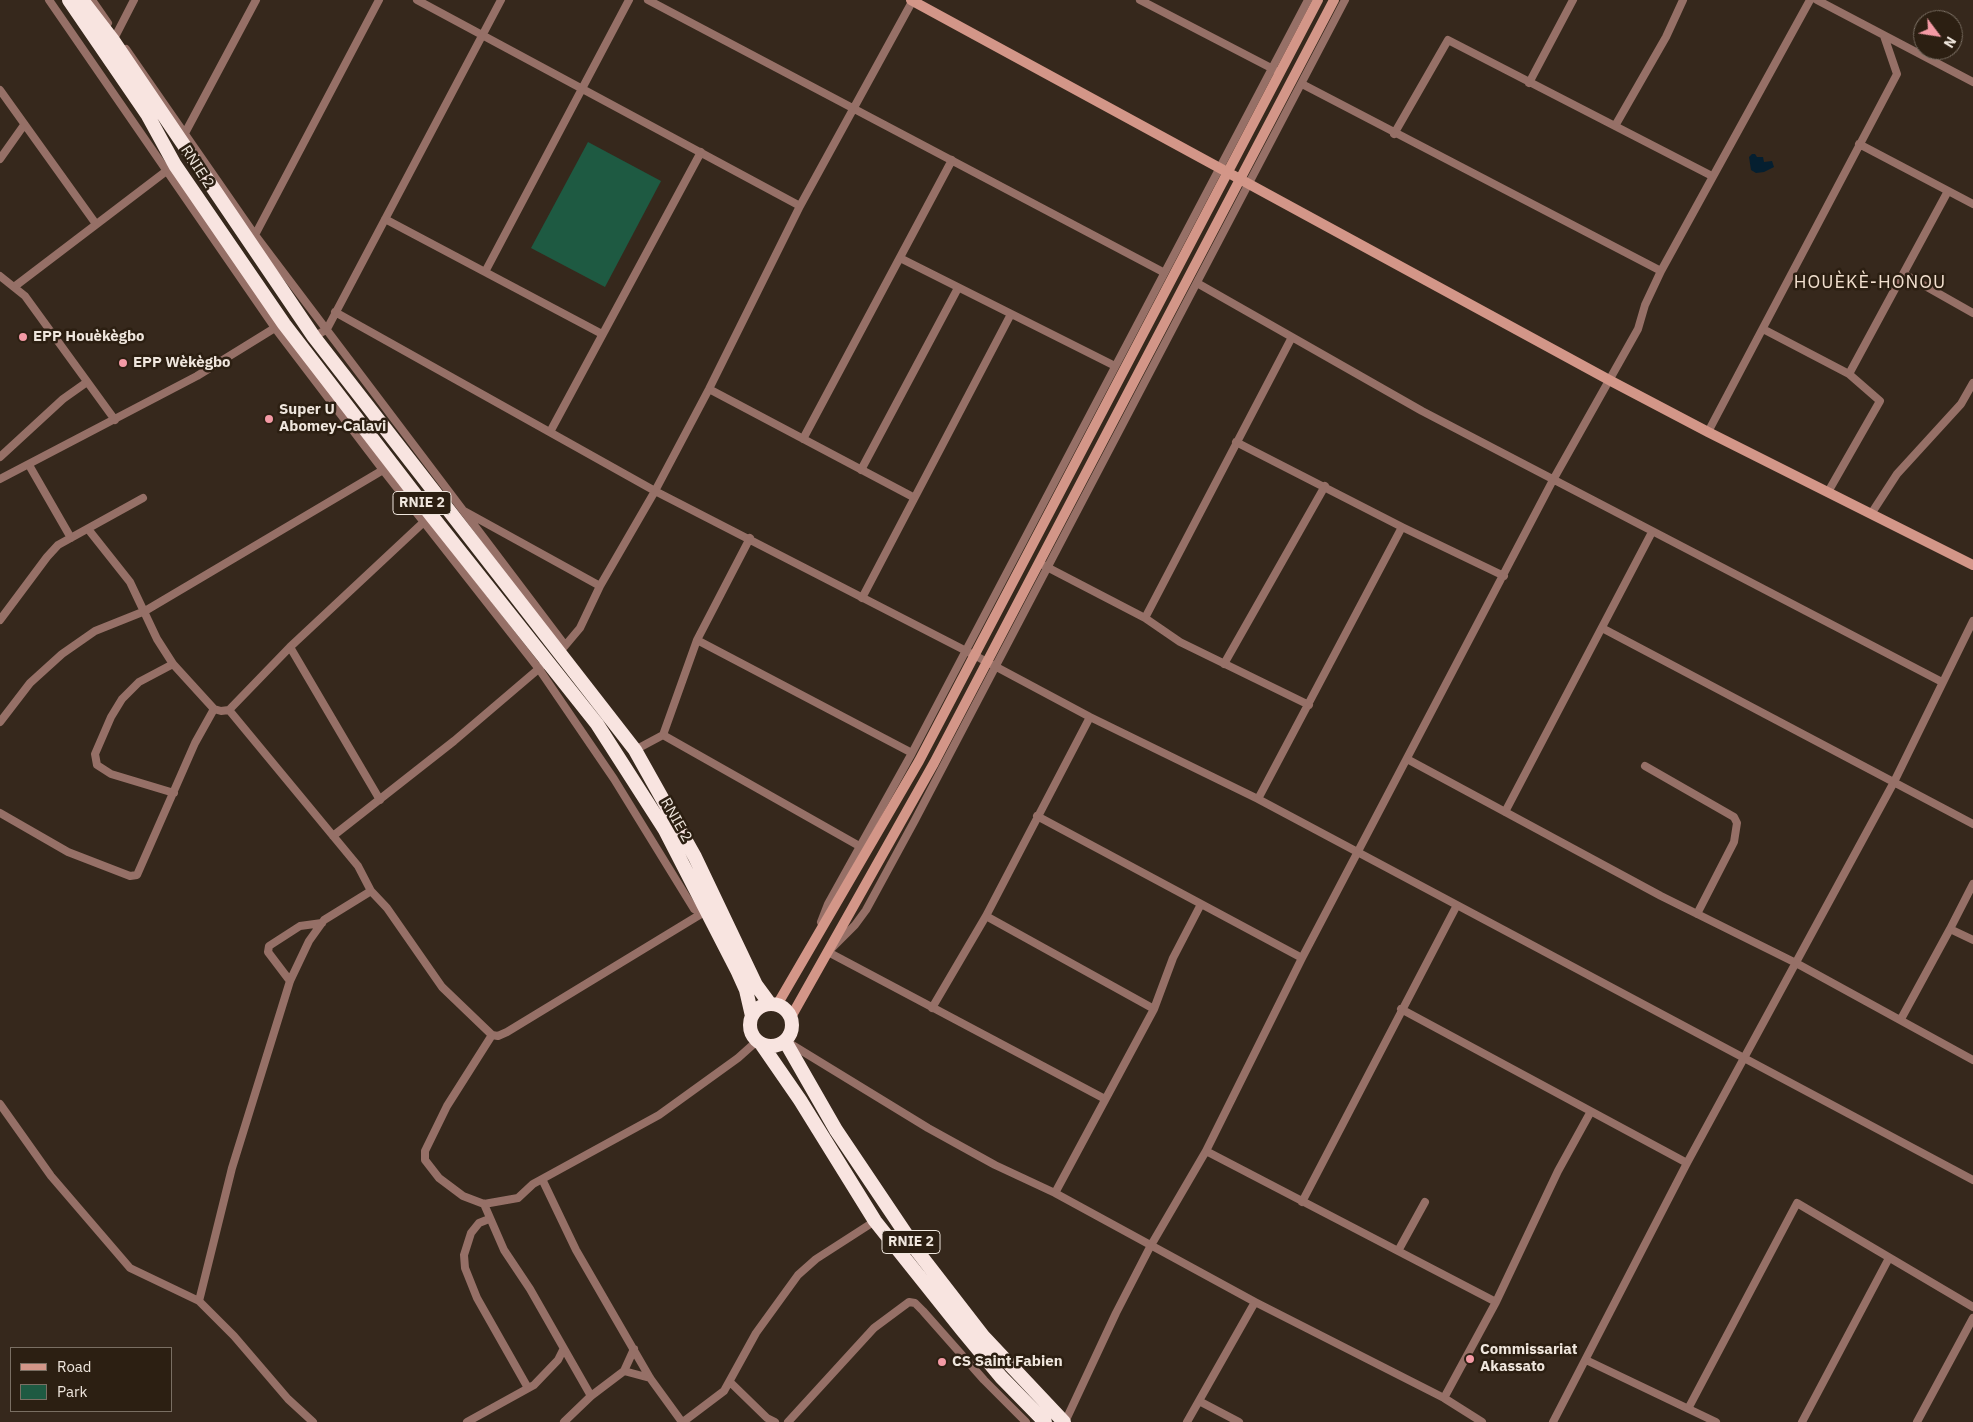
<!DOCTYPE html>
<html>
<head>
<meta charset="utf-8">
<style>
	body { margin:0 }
	#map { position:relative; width:1973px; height:1422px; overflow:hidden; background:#36281c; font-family:"IBM Plex Sans",sans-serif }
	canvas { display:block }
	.legend { position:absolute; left:10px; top:1347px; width:162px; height:65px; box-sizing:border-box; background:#2c1f12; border:1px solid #7a6f63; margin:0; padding:6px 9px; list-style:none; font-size:15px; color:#efe6dd }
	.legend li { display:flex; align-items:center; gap:10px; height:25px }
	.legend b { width:25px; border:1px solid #7a6f63 }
	.north { position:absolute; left:1913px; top:10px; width:50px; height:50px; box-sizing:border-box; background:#2c1f12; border:1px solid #7a6f63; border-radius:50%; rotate:121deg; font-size:14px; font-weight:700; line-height:20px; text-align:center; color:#efe6dd }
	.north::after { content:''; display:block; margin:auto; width:18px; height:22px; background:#f49aa5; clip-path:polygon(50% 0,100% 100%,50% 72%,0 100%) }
</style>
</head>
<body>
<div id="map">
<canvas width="1973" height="1422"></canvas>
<ul class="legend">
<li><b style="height:6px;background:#d39688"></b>Road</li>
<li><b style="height:14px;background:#1e5a42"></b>Park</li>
</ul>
<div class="north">N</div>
</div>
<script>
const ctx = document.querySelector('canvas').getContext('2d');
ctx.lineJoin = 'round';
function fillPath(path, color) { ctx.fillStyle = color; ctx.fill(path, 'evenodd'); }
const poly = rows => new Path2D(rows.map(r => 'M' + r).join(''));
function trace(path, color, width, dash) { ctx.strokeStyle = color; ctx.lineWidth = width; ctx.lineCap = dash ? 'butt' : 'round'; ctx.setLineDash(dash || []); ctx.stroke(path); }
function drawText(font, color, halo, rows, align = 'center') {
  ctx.font = font + ' "IBM Plex Sans",sans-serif'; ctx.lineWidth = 5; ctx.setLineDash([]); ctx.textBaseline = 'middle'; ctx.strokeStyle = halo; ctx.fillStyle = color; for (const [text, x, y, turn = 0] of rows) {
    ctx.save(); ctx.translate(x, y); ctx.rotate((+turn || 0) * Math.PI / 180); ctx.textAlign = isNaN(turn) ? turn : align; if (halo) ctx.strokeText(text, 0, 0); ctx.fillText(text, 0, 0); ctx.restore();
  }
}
fillPath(poly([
	[588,142,661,181,605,287,531,248]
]), '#1e5a42');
fillPath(poly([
	[1752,154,1755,154,1757,157,1763,157,1764,162,1772,161,1774,167,1764,172,1756,173,1751,170,1749,157]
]), '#051f30');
trace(poly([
	[49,0,275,328,383,470,539,669,614,779,694,909,708,915],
	[92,0,108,23],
	[417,0,800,206],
	[648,0,1163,272],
	[1140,0,1275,70],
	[1817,0,1973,82],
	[112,39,116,35,134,0],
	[126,49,255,235,564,644,564,647,558,653],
	[1529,83,1573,0],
	[1302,84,1661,271],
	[0,90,96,224],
	[1615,126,1666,37,1683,0],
	[1394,134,1448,40,1712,176],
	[184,135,256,0],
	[1859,144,1973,204],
	[0,159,24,125],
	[385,219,602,334],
	[255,235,379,0],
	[900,258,1115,366],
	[485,272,629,0],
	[1904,274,1973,313],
	[0,276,25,296,115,420],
	[1197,283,1422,411,1942,682],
	[14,287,169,169],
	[335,312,655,491,974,655,1090,717,1258,799,1973,1180],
	[1763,329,1849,374,1880,401,1828,492],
	[314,337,327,329,501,0],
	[1849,374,1948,191],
	[709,389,913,497],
	[550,432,701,152],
	[1708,432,1897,74,1884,36],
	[803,439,952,160],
	[1236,442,1402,527,1504,576],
	[0,457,63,399,87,382],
	[29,465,71,538],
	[861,470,958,288],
	[0,479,197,376,278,326],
	[464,511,600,586],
	[1871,514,1897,474,1961,404,1973,383],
	[88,529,130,582,157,639,173,664,214,709,221,711,229,710,290,647,427,519],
	[1043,565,1145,618,1180,642,1309,705],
	[862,598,1011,314],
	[1145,618,1292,337],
	[0,620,47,557,58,545,143,498],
	[1602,628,1973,824],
	[697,640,912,753],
	[290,647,380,800],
	[564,647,580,628,600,586,655,491,709,389,800,206,913,0],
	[173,664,139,682,122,699,111,717,95,754,97,765,111,774,174,793],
	[1224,664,1325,486],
	[229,710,358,866,371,891,387,908,442,987,492,1035,498,1036,507,1032,701,914],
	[0,722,30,683,62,654,95,631,145,611,383,470],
	[663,735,861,847],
	[635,750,663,735,697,640,750,538],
	[1407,759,1661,896,1796,963,1973,1060],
	[1645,766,1734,817,1737,823,1734,842,1697,914],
	[1258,799,1402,527],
	[1505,812,1652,532],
	[0,813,68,852,130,876,137,875,195,743,214,709],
	[1037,816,1302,958],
	[333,836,454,741,542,666],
	[986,916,1154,1009],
	[821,922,828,904,912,753,1308,0],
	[1950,929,1973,884],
	[290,981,268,952,269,946,300,926,322,923],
	[932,1008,986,916,1090,717],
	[1401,1009,1687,1163],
	[1901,1019,1950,929,1973,940],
	[492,1035,447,1106,425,1151,425,1160,439,1178,463,1196,484,1204,518,1198,533,1184,659,1115,738,1058,757,1041],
	[789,1043,928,1128,995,1165,1055,1193,1255,1302,1444,1398,1482,1422],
	[1105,1099,828,952,855,925,866,910,915,820,1345,0],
	[0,1104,51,1176,130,1268,199,1301],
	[1206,1151,1496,1302],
	[542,1179,576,1250,650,1378,682,1422],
	[1055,1193,1154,1009,1173,958,1200,906],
	[1302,1202,1457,905],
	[484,1204,504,1250,530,1289,591,1396],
	[489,1219,479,1223,471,1233,464,1255,465,1268,477,1298,528,1388],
	[1398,1251,1425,1202],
	[1586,1360,1716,1422],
	[624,1371,650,1378],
	[730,1382,767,1418,775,1422],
	[1444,1398,1496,1302,1558,1171,1590,1113],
	[1199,1401,1239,1422],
	[1689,1407,1797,1203,1973,1307],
	[313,1422,288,1399,234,1336,199,1301,232,1168,290,981,309,941,324,920,371,891],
	[467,1422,534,1385,558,1360,563,1350],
	[564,1422,591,1396,624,1371,634,1349],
	[683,1422,724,1391,756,1333,798,1275,816,1259,875,1221],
	[788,1422,874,1328,909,1302,915,1303,923,1311,984,1380,1026,1422],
	[1065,1422,1116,1313,1150,1247,1206,1151,1302,958,1553,480,1638,329,1645,305,1661,271,1810,0],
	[1187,1422,1255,1302],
	[1553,1422,1687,1163,1894,782,1973,621],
	[1802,1422,1889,1258],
	[1917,1422,1973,1318]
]), '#967067', 8);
trace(poly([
	[911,0,1611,381,1708,432,1973,565],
	[777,1005,919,761,1318,0],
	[791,1017,934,763,1334,0]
]), '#d39688', 10);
trace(poly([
	[69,0,147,114,175,165,284,324,431,515,597,724,665,830,737,970,746,990,752,1016],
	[82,0,112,39,314,337,635,750,695,857,756,985,770,1004],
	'750 1025a21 21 0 1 1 42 0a21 21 0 1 1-42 0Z',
	[785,1041,836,1130,918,1252,983,1336,1064,1422],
	[762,1045,800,1100,875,1221,962,1330,1001,1377,1045,1422]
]), '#f8e4e0', 14);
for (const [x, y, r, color] of [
	[23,337,5,"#f49aa5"],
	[123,363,5,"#f49aa5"],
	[269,419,5,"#f49aa5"],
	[1470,1359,5,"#f49aa5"],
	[942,1362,5,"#f49aa5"]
]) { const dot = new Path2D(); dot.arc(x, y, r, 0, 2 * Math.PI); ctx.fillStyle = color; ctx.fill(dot); trace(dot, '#2c1f12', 2); }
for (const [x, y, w] of [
	[422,503,58],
	[911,1242,58]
]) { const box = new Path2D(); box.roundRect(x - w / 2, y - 11.5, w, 23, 4); ctx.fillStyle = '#2c1f12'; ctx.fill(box); trace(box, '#efe6dd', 1); }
drawText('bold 14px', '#efe6dd', null, [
	["RNIE 2",422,503],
	["RNIE 2",911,1242]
]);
drawText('15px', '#efe6dd', '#2c1f12', [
	["RNIE 2",197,167,57],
	["RNIE 2",676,820,60]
]);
drawText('bold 15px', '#efe6dd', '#2c1f12', [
	["EPP Houèkègbo",33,337],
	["EPP Wèkègbo",133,363],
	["Super U",279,410],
	["Abomey-Calavi",279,427],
	["Commissariat",1480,1350],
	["Akassato",1480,1367],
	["CS Saint Fabien",952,1362]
], 'left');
ctx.letterSpacing = '1px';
drawText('18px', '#f2e0cf', '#2c1f12', [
	["HOUÈKÈ-HONOU",1870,283]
]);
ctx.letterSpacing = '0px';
</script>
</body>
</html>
